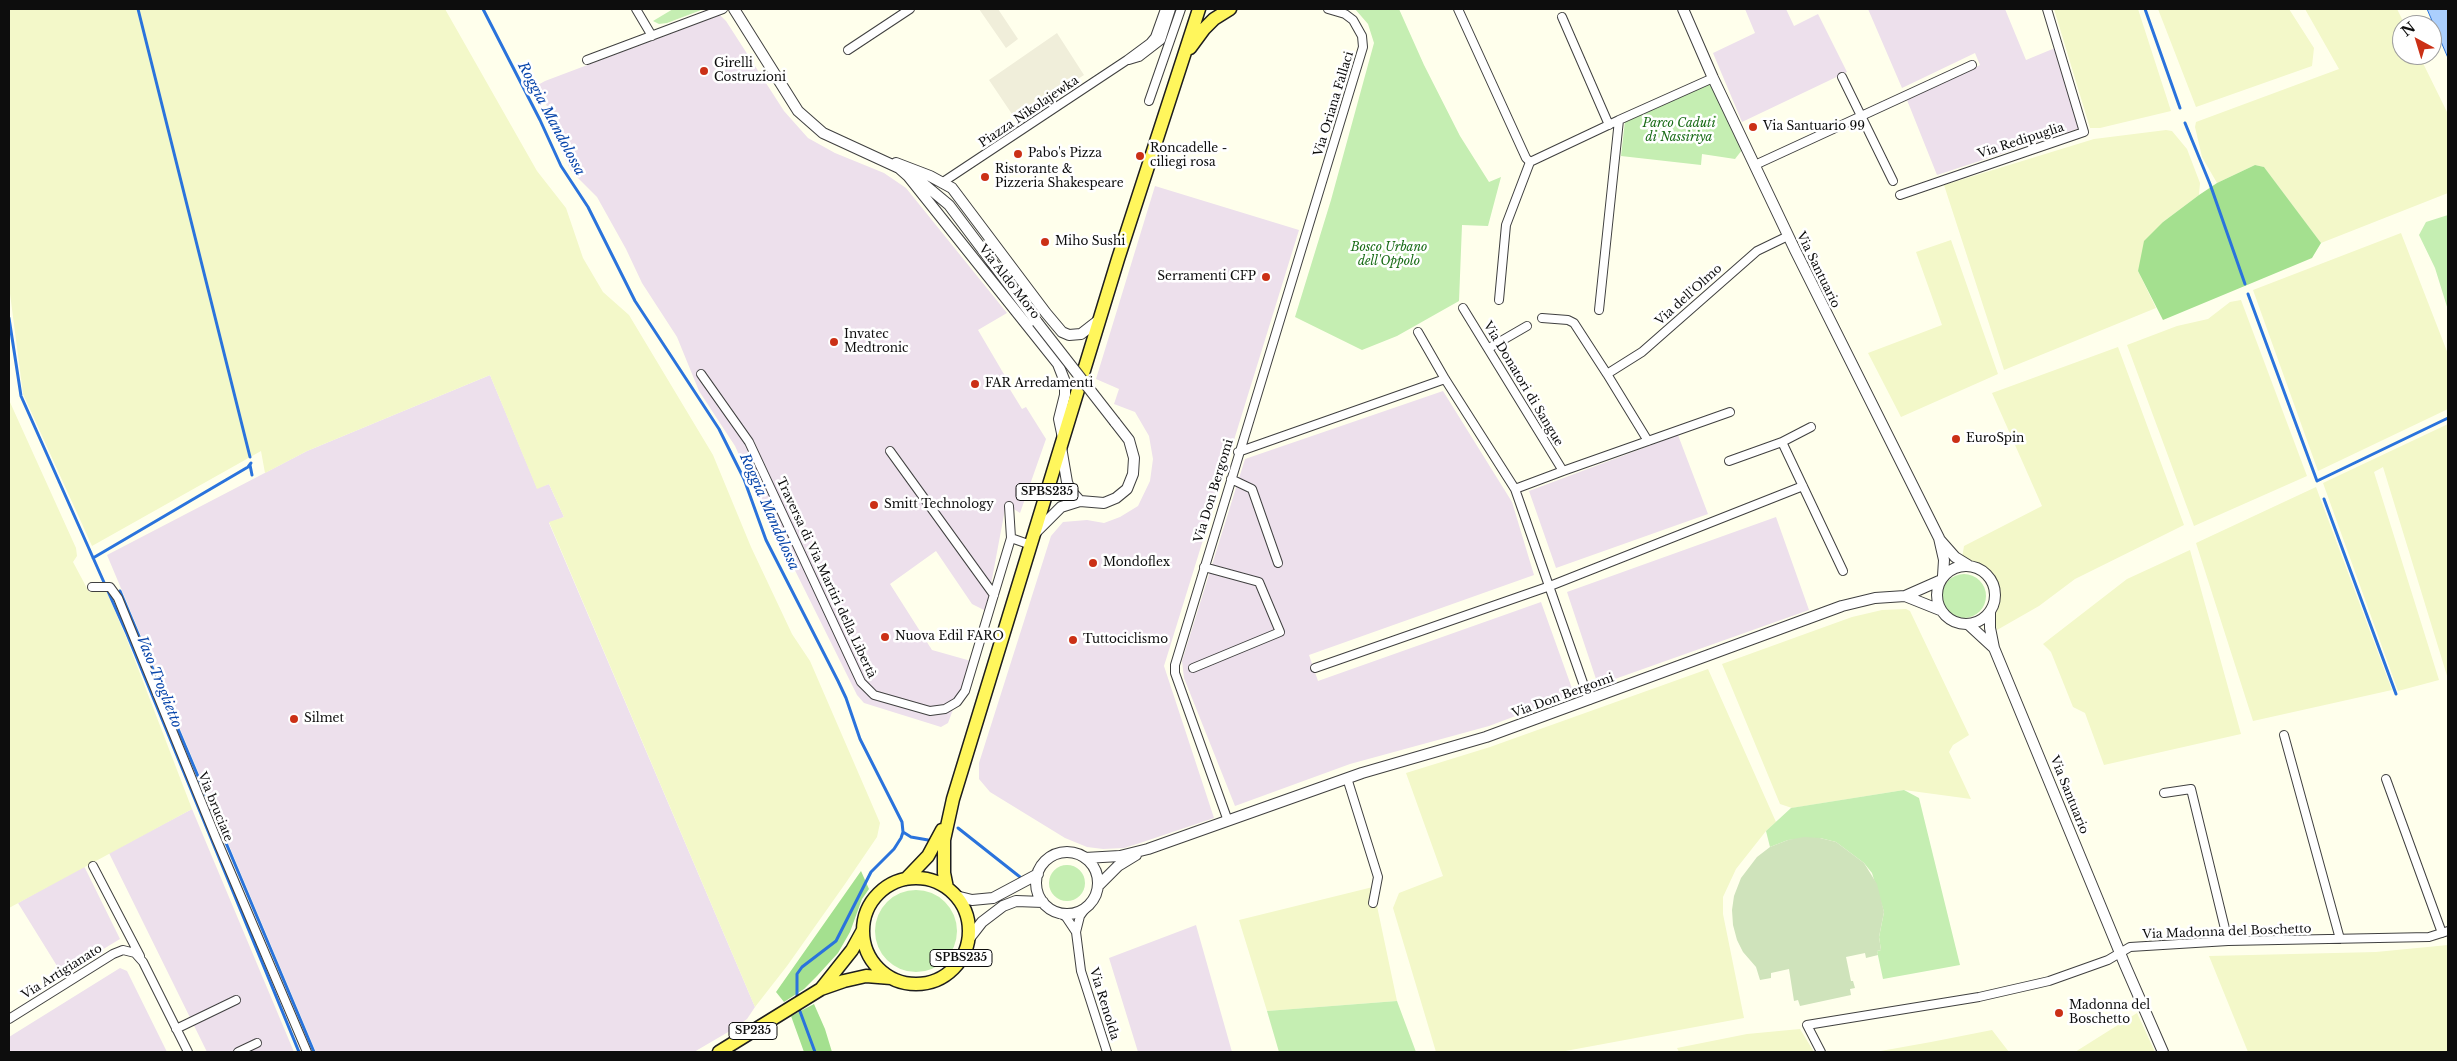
<!DOCTYPE html>
<html>
<head>
<meta charset="utf-8">
<style>
	body { margin:0 }
	#map { position:relative; width:2457px; height:1061px; overflow:hidden; background:#ffffec; font-family:"Libre Baskerville",serif }
	canvas { display:block }
	.frame { position:absolute; inset:0; border:10px solid #0d0d0d; pointer-events:none }
	.north { position:absolute; left:2392px; top:15px; width:50px; height:50px; box-sizing:border-box; background:#fff; border:1px solid #9e9e9e; border-radius:50%; rotate:321deg; font-size:14px; font-weight:700; line-height:20px; text-align:center; color:#0d0d0d }
	.north::after { content:''; display:block; margin:auto; width:18px; height:22px; background:#cb3016; clip-path:polygon(50% 0,100% 100%,50% 72%,0 100%) }
</style>
</head>
<body>
<div id="map">
<canvas width="2457" height="1061"></canvas>
<div class="frame"></div>
<div class="north">N</div>
</div>
<script>
const ctx = document.querySelector('canvas').getContext('2d');
ctx.lineJoin = 'round';
function fillPath(path, color) { ctx.fillStyle = color; ctx.fill(path, 'evenodd'); }
const poly = rows => new Path2D(rows.map(r => 'M' + r).join(''));
function trace(path, color, width, dash) { ctx.strokeStyle = color; ctx.lineWidth = width; ctx.lineCap = dash ? 'butt' : 'round'; ctx.setLineDash(dash || []); ctx.stroke(path); }
function drawText(font, color, halo, rows, align = 'center') {
  ctx.font = font + ' "Libre Baskerville",serif'; ctx.lineWidth = 5; ctx.setLineDash([]); ctx.textBaseline = 'middle'; ctx.strokeStyle = halo; ctx.fillStyle = color; for (const [text, x, y, turn = 0] of rows) {
    ctx.save(); ctx.translate(x, y); ctx.rotate((+turn || 0) * Math.PI / 180); ctx.textAlign = isNaN(turn) ? turn : align; if (halo) ctx.strokeText(text, 0, 0); ctx.fillText(text, 0, 0); ctx.restore();
  }
}
fillPath(poly([
	[1745,9,1786,9,1794,26,1818,14,1847,72,1742,122,1713,53,1755,33],
	[1868,9,2005,9,2026,60,2055,48,2080,128,1937,175,1907,100,1980,65,1975,53,1902,88],
	[720,15,726,21,784,111,808,138,835,153,884,173,906,188,1007,313,978,330,1005,376,1003,378,1022,409,1026,407,1046,439,1020,513,1006,504,986,611,972,604,936,551,890,584,932,650,971,661,948,723,941,727,864,703,857,695,757,494,735,446,699,391,677,337,642,283,626,249,597,197,571,171,561,150,565,139,536,86,545,81],
	[1155,186,1299,230,1164,666,1214,818,1140,843,1124,848,1103,849,1087,847,1065,838,990,792,979,779,979,763,1051,536,1063,522,1087,520,1104,523,1120,517,1138,506,1150,481,1153,459,1149,436,1135,412,1114,404,1119,389,1096,379],
	[490,375,537,488,549,484,564,517,549,523,755,1007,747,1019,735,1028,694,1052,316,1052,107,555,307,451],
	[1443,391,1512,502,1534,575,1309,655,1318,681,1541,602,1574,694,1489,726,1350,764,1235,806,1184,678,1182,661,1245,459],
	[1678,435,1708,514,1556,568,1529,491],
	[1776,517,1809,610,1598,685,1567,592],
	[192,809,294,1052,207,1052,109,853],
	[84,866,120,939,62,974,18,903],
	[1196,925,1232,1052,1138,1052,1109,958],
	[120,968,127,971,167,1052,9,1052,9,1037]
]), '#ede0ec');
fillPath(poly([
	[9,9,445,9,537,171,566,208,583,258,603,292,629,315,713,455,751,547,792,634,810,661,880,823,877,837,845,884,787,966,755,1007,549,522,564,517,549,484,537,489,490,375,307,451,265,473,261,451,92,546,23,394,9,286],
	[2054,9,2138,9,2171,111,2100,128,2090,128],
	[2158,9,2289,9,2314,48,2312,66,2196,107],
	[2305,9,2397,9,2405,25,2402,25,2402,55,2419,55,2448,114,2448,193,2321,243,2264,167,2255,165,2217,183,2202,157,2195,127,2196,122,2339,69],
	[2166,130,2172,131,2187,149,2200,183,2199,195,2163,222,2138,271,2156,308,2004,370,1944,185,2094,139],
	[2401,233,2448,354,2448,409,2318,471,2253,290],
	[1951,240,1998,374,1901,417,1868,353,1942,325,1916,252],
	[2241,300,2307,476,2194,526,2127,345,2177,326,2208,319,2230,302],
	[2118,347,2184,525,2075,579,2039,606,1997,630,1994,618,1999,606,1998,584,1990,570,1962,558,1964,546,2042,506,1992,393],
	[9,400,76,548,77,556,73,562,89,592,105,588,126,637,192,809,9,908],
	[2448,424,2448,679,2383,467,2374,472,2439,680,2398,691,2323,483],
	[2316,487,2392,690,2253,721,2196,543],
	[2190,550,2241,734,2104,765,2085,713,2073,707,2051,652,2043,644,2127,579],
	[1906,609,1910,611,1969,735,1953,745,1949,752,1971,799,1904,790,1792,808,1780,804,1722,664,1852,617,1882,610],
	[1708,669,1776,822,1766,831,1736,869,1723,897,1723,914,1744,1018,1560,1052,1436,1052,1393,908,1399,893,1443,876,1406,773,1490,747],
	[1373,887,1397,1001,1267,1011,1239,920],
	[2448,945,2448,1052,2248,1052,2209,956,2376,952],
	[2137,1013,2155,1052,2075,1052],
	[1800,1029,1814,1052,1679,1052,1677,1048,1747,1034],
	[1992,1030,2009,1052,1875,1052,1931,1042]
]), '#f3f8c9');
fillPath(poly([
	[673,9,704,9,667,23,659,24,653,21],
	[1355,9,1399,9,1424,65,1460,136,1489,182,1501,177,1488,226,1462,225,1459,301,1397,336,1362,350,1295,317,1331,200,1374,43,1368,24],
	[1710,84,1742,150,1735,159,1702,154,1701,165,1621,156,1625,121],
	[2448,215,2448,310,2435,268,2419,235,2426,222],
	'1942 596a22 22 0 1 1 44 0a22 22 0 1 1-44 0Z',
	[1904,790,1919,798,1960,965,1883,979,1877,951,1881,950,1879,937,1884,912,1872,873,1864,863,1836,842,1820,838,1788,840,1770,847,1766,831,1791,808],
	'1049 883a18 18 0 1 1 36 0a18 18 0 1 1-36 0Z',
	'875 931a41 41 0 1 1 82 0a41 41 0 1 1-82 0Z',
	[1397,1001,1416,1052,1279,1052,1267,1011]
]), '#c5eeb2');
fillPath(poly([
	[2255,165,2264,167,2321,243,2312,258,2163,320,2138,271,2144,241,2163,222,2199,195,2217,183],
	[861,871,869,889,862,899,850,932,838,953,817,976,804,989,784,1002,776,992],
	[814,1004,825,1029,832,1052,804,1052,791,1016]
]), '#a4e08f');
fillPath(poly([
	[1804,837,1820,838,1836,842,1864,863,1877,884,1884,912,1879,937,1881,950,1877,951,1878,955,1866,958,1865,953,1846,957,1851,981,1853,981,1855,988,1850,989,1851,995,1800,1006,1798,1000,1794,1001,1789,969,1771,973,1771,978,1760,980,1756,967,1743,952,1737,940,1733,925,1732,910,1734,896,1741,878,1757,857,1770,847,1788,840]
]), '#cfe3bb');
fillPath(poly([
	[979,9,998,9,1018,39,1006,48],
	[1057,33,1084,75,1016,120,989,80]
]), '#f0eeda');
const water = poly([
	[2427,9,2448,9,2448,58,2427,9]
]);
fillPath(water, '#abcffd');
trace(water, '#2a73dc', 1);
trace(poly([
	[138,9,250,457],
	[483,9,540,120,561,166,588,207,635,301,719,429,744,479,766,540,838,681,846,698,860,739,902,822,903,832,901,838,894,849,871,872,836,941,802,967,797,974,797,1000],
	[2145,9,2180,108],
	[2185,123,2210,184,2245,284],
	[2248,294,2317,481,2448,418],
	[9,318,21,396,127,634,299,1052],
	[250,465,252,475],
	[2324,499,2396,694],
	[93,558,248,467,251,463],
	[120,591,314,1052],
	[958,828,1020,877],
	[903,832,911,837,928,840],
	[798,1006,815,1052]
]), '#2a73dc', 3);
const minor = poly([
	[636,9,652,36],
	[1458,9,1526,158,1530,162,1619,120,1599,310],
	[1562,17,1609,125],
	[848,50,910,9],
	[587,60,723,9],
	[1129,60,1139,57,1161,40,1171,9],
	[1842,77,1893,181],
	[1149,101,1181,9],
	[1619,120,1713,78],
	[1755,165,1972,65],
	[943,182,1127,60,1150,43,1155,37,1165,9],
	[1900,195,2084,132,2047,9],
	[1499,300,1506,225,1530,162],
	[1463,308,1563,471,1515,489],
	[1542,318,1568,320,1574,323,1607,374,1642,352,1757,251,1788,236],
	[1418,332,1445,379,1515,489,1589,700],
	[1489,348,1527,326],
	[701,374,749,442,861,682,874,695,930,711,945,709,957,702,965,691,1011,538,1009,506],
	[1607,374,1648,441],
	[1782,442,1811,427],
	[890,451,994,595],
	[1238,452,1445,379],
	[1729,461,1782,442,1843,571],
	[1563,471,1730,412],
	[1231,479,1252,489,1278,563],
	[1011,538,1031,545],
	[92,587,110,587,118,598,216,838,307,1052],
	[1193,668,1280,632,1259,582,1204,567],
	[1315,668,1550,586,1803,486],
	[2284,735,2340,939],
	[1347,778,1378,877,1373,903],
	[2386,779,2442,933],
	[2164,793,2191,789,2228,941],
	[1228,821,1175,673,1175,665,1363,47,1362,36,1353,20,1345,14,1328,9],
	[93,866,140,956],
	[1085,909,1080,916,1076,932,1081,971,1107,1052],
	[1060,913,1066,917,1076,932],
	[9,1019,113,954,123,950,135,953,143,962,188,1052],
	[176,1029,236,1000],
	[238,1052,257,1043],
	[1821,1052,1807,1025,1979,997,2049,981,2108,960,2130,947,2228,941,2429,937,2448,931]
]);
const tertiary = poly([
	[734,9,798,111,823,133,899,168,908,176,1058,364,1065,382,1065,395,1059,419,1063,438],
	[1683,9,1713,78,1795,250,1939,538,1944,560,1943,576],
	[896,163,930,176,952,188,1046,313,1062,332,1069,335,1081,334,1099,320],
	[913,175,949,205,1037,322],
	[1061,447,1067,482,1070,490,1080,501],
	[1035,533,1061,507,1080,501,1104,503,1116,498,1127,489,1133,474,1134,458,1129,440,1115,422],
	[1940,540,1955,557,1968,565],
	'1937 595a29 29 0 1 1 58 0a29 29 0 1 1-58 0Z',
	[1905,596,1940,610],
	[1990,611,1990,628,1994,648,2125,965,2163,1052],
	[1968,624,1994,648],
	'1036 883a31 31 0 1 1 62 0a31 31 0 1 1-62 0Z',
	[1085,858,1120,856,1148,849,1362,773,1486,737,1842,606,1875,598,1905,596,1939,581],
	[1098,886,1118,866,1136,855],
	[956,896,972,900,993,898,1038,874],
	[968,940,982,922,1003,906,1016,901,1043,902]
]);
const primary = poly([
	[1190,48,1204,29,1214,19,1230,9],
	'863 931a53 53 0 1 1 106 0a53 53 0 1 1-106 0Z',
	[906,879,928,856,942,830],
	[947,888,944,873,944,840,953,799,1118,259,1199,9],
	[821,989,852,950,863,930],
	[719,1052,821,989,844,981,866,976,891,978]
]);
trace(minor, '#404040', 10);
trace(tertiary, '#404040', 12);
trace(primary, '#1e1e1e', 15);
trace(minor, '#fff', 8);
trace(tertiary, '#fff', 10);
trace(primary, '#fff65c', 12);
const tertiaryBridge = poly([
	[1037,322,1115,422]
]);
trace(tertiaryBridge, '#404040', 12, []);
trace(tertiaryBridge, '#fff', 10);
for (const [x, y, r, color] of [
	[704,71,5,"#cb3016"],
	[1753,127,5,"#cb3016"],
	[1018,154,5,"#cb3016"],
	[1140,156,5,"#cb3016"],
	[985,177,5,"#cb3016"],
	[1045,242,5,"#cb3016"],
	[1266,277,5,"#cb3016"],
	[834,342,5,"#cb3016"],
	[975,384,5,"#cb3016"],
	[1956,439,5,"#cb3016"],
	[874,505,5,"#cb3016"],
	[1093,563,5,"#cb3016"],
	[885,637,5,"#cb3016"],
	[1073,640,5,"#cb3016"],
	[294,719,5,"#cb3016"],
	[2059,1013,5,"#cb3016"]
]) { const dot = new Path2D(); dot.arc(x, y, r, 0, 2 * Math.PI); ctx.fillStyle = color; ctx.fill(dot); trace(dot, '#fff', 2); }
for (const [x, y, w] of [
	[1047,492,62],
	[961,958,62],
	[753,1031,48]
]) { const box = new Path2D(); box.roundRect(x - w / 2, y - 8.5, w, 17, 4); ctx.fillStyle = '#fff'; ctx.fill(box); trace(box, '#0d0d0d', 1); }
drawText('bold 11px', '#0d0d0d', null, [
	["SPBS235",1047,492],
	["SPBS235",961,958],
	["SP235",753,1031]
]);
drawText('12px', '#0d0d0d', '#fff', [
	["Girelli",714,64],
	["Costruzioni",714,78],
	["Via Santuario 99",1763,127],
	["Roncadelle -",1150,149],
	["ciliegi rosa",1150,163],
	["Pabo's Pizza",1028,154],
	["Ristorante &",995,170],
	["Pizzeria Shakespeare",995,184],
	["Miho Sushi",1055,242],
	["Serramenti CFP",1256,277,"right"],
	["Invatec",844,335],
	["Medtronic",844,349],
	["FAR Arredamenti",985,384],
	["EuroSpin",1966,439],
	["Smitt Technology",884,505],
	["Mondoflex",1103,563],
	["Nuova Edil FARO",895,637],
	["Tuttociclismo",1083,640],
	["Silmet",304,719],
	["Madonna del",2069,1006],
	["Boschetto",2069,1020]
], 'left');
drawText('12px', '#0d0d0d', '#fff', [
	["Via Oriana Fallaci",1334,104,-73],
	["Piazza Nikolajewka",1029,112,-34],
	["Via Redipuglia",2021,141,-18],
	["Via Santuario",1818,270,64],
	["Via Aldo Moro",1009,282,52],
	["Via dell'Olmo",1689,295,-42],
	["Via Donatori di Sangue",1523,384,59],
	["Via Don Bergomi",1214,491,-73],
	["Traversa di Via Martiri della Libertà",826,578,65],
	["Via Don Bergomi",1563,696,-20],
	["Via Santuario",2069,795,68],
	["Via bruciate",215,807,68],
	["Via Madonna del Boschetto",2227,932,-2],
	["Via Artigianato",62,972,-32],
	["Via Renolda",1104,1004,73]
]);
drawText('italic 12px', '#186b16', '#fff', [
	["Parco Caduti",1679,124],
	["di Nassiriya",1679,138],
	["Bosco Urbano",1389,248],
	["dell'Oppolo",1389,262]
]);
drawText('italic 14px', '#0946ab', '#fff', [
	["Roggia Mandolossa",551,119,62],
	["Roggia Mandolossa",769,512,66],
	["Vaso Troglietto",159,682,68]
]);
</script>
</body>
</html>
